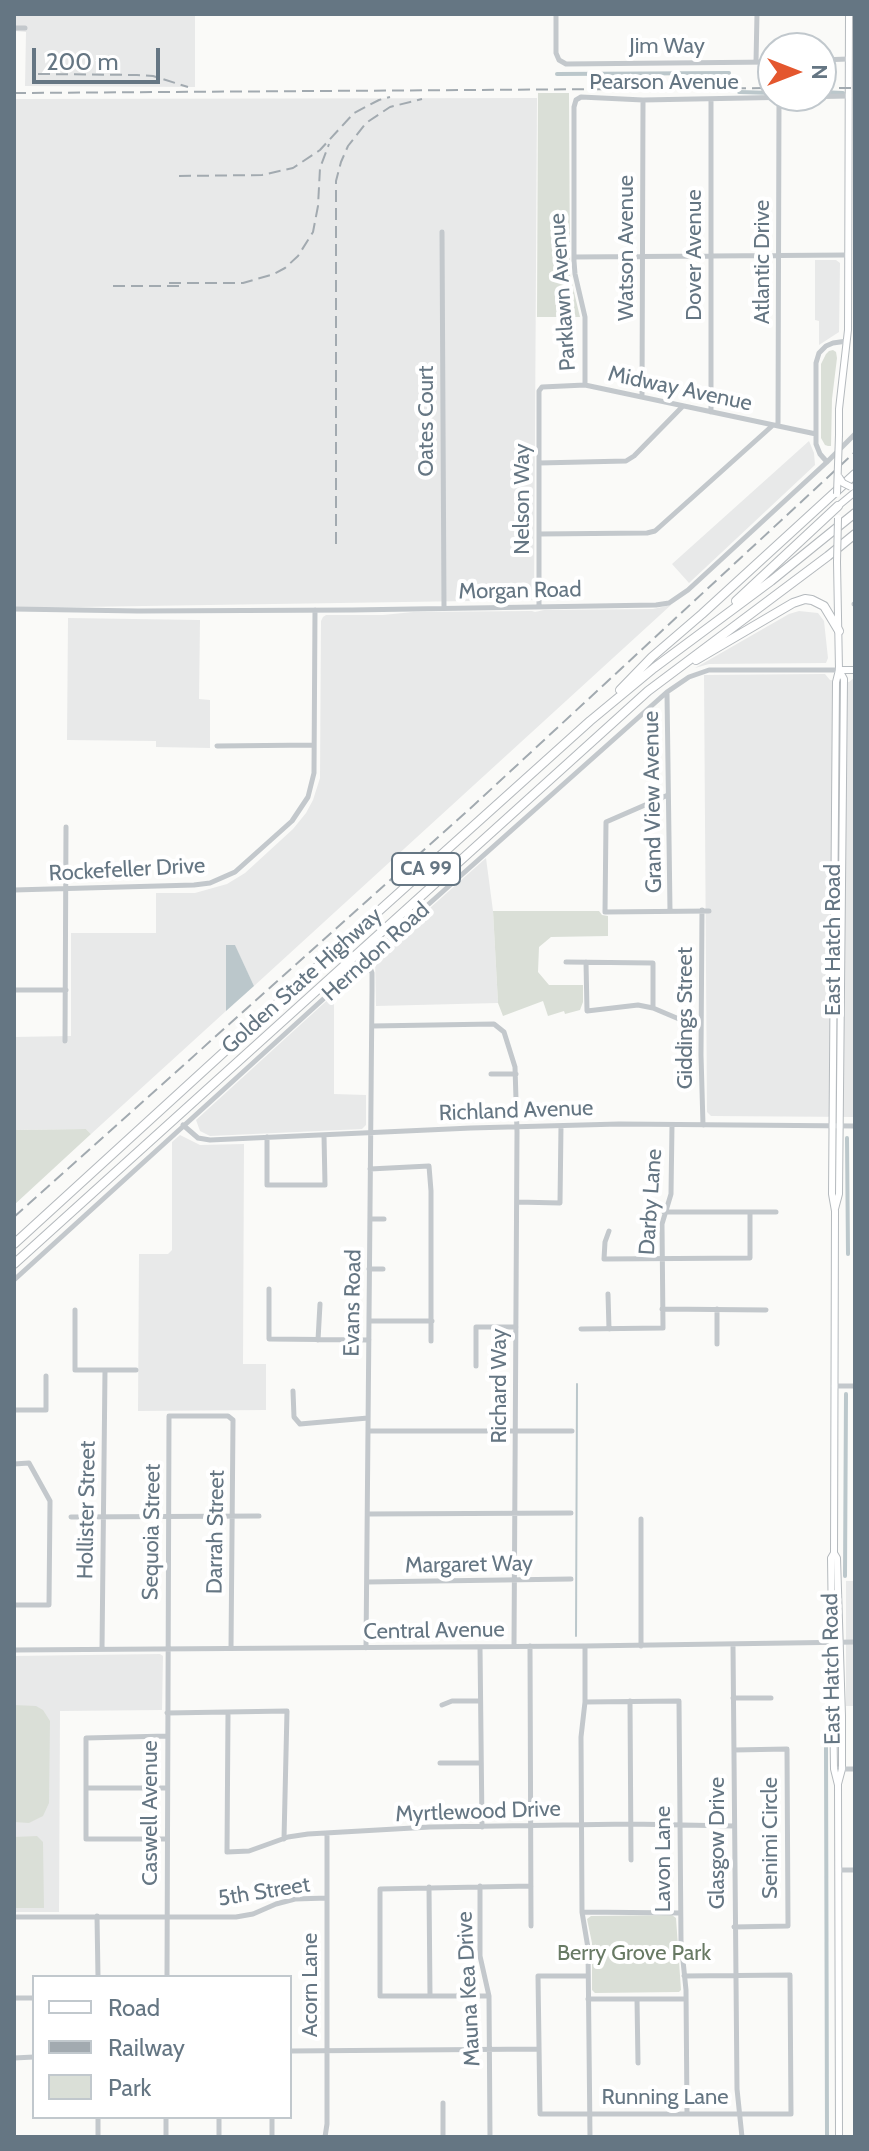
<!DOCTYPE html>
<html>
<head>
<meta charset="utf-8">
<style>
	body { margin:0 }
	#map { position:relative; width:869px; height:2151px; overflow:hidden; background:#fafaf8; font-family:Cabin,sans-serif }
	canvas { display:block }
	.frame { position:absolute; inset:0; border:16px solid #657683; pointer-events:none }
	.legend { position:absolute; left:32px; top:1975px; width:260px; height:144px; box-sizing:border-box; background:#fff; border:2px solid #c1c8cd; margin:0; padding:10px 14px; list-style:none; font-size:24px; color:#657683 }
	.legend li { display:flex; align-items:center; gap:16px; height:40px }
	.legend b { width:40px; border:2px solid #c1c8cd }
	.north { position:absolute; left:757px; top:32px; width:80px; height:80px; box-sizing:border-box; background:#fff; border:2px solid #c1c8cd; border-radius:50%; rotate:90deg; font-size:22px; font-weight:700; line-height:32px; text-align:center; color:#657683 }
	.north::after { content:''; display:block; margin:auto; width:28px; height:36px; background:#e4572e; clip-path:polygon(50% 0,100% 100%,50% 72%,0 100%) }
	.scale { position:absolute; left:32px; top:48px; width:128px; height:36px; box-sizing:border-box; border:4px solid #657683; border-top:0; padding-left:10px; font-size:24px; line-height:28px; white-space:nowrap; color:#657683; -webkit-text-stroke:6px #fff; paint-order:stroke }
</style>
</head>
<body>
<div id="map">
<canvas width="869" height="2151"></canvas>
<div class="frame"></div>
<ul class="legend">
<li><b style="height:10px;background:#fff"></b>Road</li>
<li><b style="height:10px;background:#a2aab0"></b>Railway</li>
<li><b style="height:22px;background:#dadfd7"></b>Park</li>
</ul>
<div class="north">N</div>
<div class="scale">200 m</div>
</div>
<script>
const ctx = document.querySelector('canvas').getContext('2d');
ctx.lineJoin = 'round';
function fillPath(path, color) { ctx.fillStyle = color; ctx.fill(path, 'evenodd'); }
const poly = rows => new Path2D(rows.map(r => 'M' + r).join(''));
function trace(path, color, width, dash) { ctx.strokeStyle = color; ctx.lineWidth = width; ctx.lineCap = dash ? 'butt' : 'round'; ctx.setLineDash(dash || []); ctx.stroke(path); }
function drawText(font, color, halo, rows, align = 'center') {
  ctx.font = font + ' Cabin,sans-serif'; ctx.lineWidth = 8; ctx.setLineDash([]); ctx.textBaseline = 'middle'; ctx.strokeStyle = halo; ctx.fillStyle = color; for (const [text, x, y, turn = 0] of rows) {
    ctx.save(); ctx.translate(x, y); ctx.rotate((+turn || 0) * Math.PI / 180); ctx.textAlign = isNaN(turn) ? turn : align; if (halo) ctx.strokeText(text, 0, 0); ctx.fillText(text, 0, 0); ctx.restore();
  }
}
fillPath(poly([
	[15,14,195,14,195,87,25,86,26,32,15,31],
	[537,98,534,600,14,608,14,99],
	[815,260,836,260,840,263,839,332,819,345,819,321,815,320],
	[809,441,814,453,815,465,689,583,672,564],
	[671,605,254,986,235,946,226,946,226,1011,91,1134,86,1129,14,1130,14,1037,71,1036,71,933,156,933,156,893,195,893,227,884,245,873,293,829,306,813,313,800,320,778,321,621,323,617,326,615,383,615,413,612,532,611,535,612,544,610,653,609],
	[799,611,818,613,824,621,828,658,826,663,709,664,695,668,789,614],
	[68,618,200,620,199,699,210,700,210,748,156,747,156,741,67,740],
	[825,674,830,680,849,682,855,677,855,1117,711,1116,707,1112,704,675],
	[486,858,493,911,498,1003,376,1006,375,957],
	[334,994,334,1094,366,1095,366,1125,362,1129,210,1136,200,1131,196,1120],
	[180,1135,200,1145,244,1144,243,1364,266,1364,266,1410,138,1411,139,1254,168,1254,172,1250,172,1142],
	[846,1581,855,1581,855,1706,846,1706],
	[160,1654,163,1656,162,1710,60,1711,59,1912,14,1912,14,1656]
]), '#e8e9e9');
fillPath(poly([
	[538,93,569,93,570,275,580,317,537,317],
	[833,350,836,352,837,358,832,399,831,446,828,446,825,445,821,438,821,364,826,354,829,351],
	[493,911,599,911,602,915,608,916,608,936,551,937,539,947,538,972,549,985,583,985,583,1002,580,1010,565,1014,564,1011,548,1016,543,1001,503,1016,498,1003],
	[86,1129,91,1134,14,1205,14,1130],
	[14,1705,36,1706,43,1710,50,1721,49,1803,43,1816,29,1823,14,1822],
	[37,1836,43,1842,44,1908,14,1908,14,1837],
	[672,1915,676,1918,681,1990,679,1992,595,1993,592,1990,592,1943,587,1919,591,1916]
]), '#dadfd7');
fillPath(poly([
	[226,945,235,945,254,986,226,1011]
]), '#bbc7cb');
trace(poly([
	[576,1636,577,1384]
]), '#bbc7cb', 2);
trace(poly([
	[557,74,729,73],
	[739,92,773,93],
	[821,92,843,93],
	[847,1138,848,1254],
	[845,1576,846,1394],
	[826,1746,827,2137]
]), '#bbc7cb', 4);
const major = poly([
	[839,435,839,409,848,330,849,14],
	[838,506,855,492],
	[837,562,839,670,836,682,832,1194,835,1211,834,1553,831,1558,834,1769,838,1785,839,2137],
	[839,670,855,670],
	[835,1209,839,1194,844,679,839,670],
	[834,1553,837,1558,842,1716,842,1769,838,1784]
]);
const highway = poly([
	[736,601,838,506],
	[696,660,793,603,805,599,812,600,824,606,839,631],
	[620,690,652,657,702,614,855,474],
	[14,1244,351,936,590,721,654,668,771,581,855,513],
	[14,1264,648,691,828,556,855,534]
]);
trace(major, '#b5babe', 8);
trace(highway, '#b4b9bd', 10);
trace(poly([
	[556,14,556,53,559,60,566,64,773,62],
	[14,28,25,28],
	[821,60,848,59],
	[756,62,757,14],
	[442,232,444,608],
	[574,257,847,255],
	[585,385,585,317,575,274,574,261,574,107,576,100,581,97,643,100,849,96],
	[642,397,643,100],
	[711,412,711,99],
	[778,426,779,98],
	[827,462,820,454,816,444,816,363,819,353,826,346,833,343,847,341],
	[539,463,626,461,634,456,683,406],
	[539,534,647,533,655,531,772,426],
	[854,604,855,604],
	[539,607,539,391,542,387,585,385,816,434],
	[14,609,138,611,352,610,656,605,669,603,688,590,827,462,855,434],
	[667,693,670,911],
	[217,746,314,745],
	[668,795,606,822,605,912,709,911],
	[14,890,194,885,210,883,235,872,292,821,308,797,314,773,315,610],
	[702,910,701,1055,703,1125],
	[566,962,653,963,653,1008],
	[586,962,587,1011,638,1005,653,1008,679,1019,701,1019],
	[14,990,66,990],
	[372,1026,494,1024,504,1032,515,1067,517,1132,514,1646],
	[65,1041,66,827],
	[491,1074,516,1074],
	[183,1125,198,1138,210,1140,471,1128,619,1124,855,1126],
	[267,1137,267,1185,325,1185,324,1135],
	[370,1169,429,1166,431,1191,431,1341],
	[517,1202,560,1203,561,1126],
	[664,1212,776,1212],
	[370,1219,384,1219],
	[609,1231,605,1242,604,1259,750,1258,750,1212],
	[369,1269,383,1269],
	[14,1280,385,943,667,692,689,677,709,670,839,670],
	[269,1289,269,1339,369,1340],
	[608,1294,609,1329],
	[662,1309,766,1310],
	[75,1310,75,1370,136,1370],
	[369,1321,432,1321],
	[581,1329,663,1328,662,1224,671,1194,672,1125],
	[318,1340,320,1304],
	[717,1344,717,1309],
	[476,1366,476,1327,516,1327],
	[834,1386,855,1386],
	[293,1391,294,1417,300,1424,368,1418],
	[14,1410,46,1410,46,1376],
	[368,1431,572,1431],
	[14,1464,29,1463,50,1501,49,1605,14,1605],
	[368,1514,571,1513],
	[71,1517,259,1516],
	[367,1582,571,1579],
	[733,1645,737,2089,742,2137],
	[530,1646,531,1926],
	[641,1646,641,1519],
	[480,1647,482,1827],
	[585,1647,585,1702,581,1737,582,1912,588,1948,590,2137],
	[366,1648,372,990,372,973,367,960],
	[102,1649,105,1370],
	[14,1650,585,1646,855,1642],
	[733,1698,771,1698],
	[630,1701,631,1860],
	[585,1702,679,1701,681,1941,686,1990,687,2114],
	[442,1705,452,1701,480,1701],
	[167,1713,287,1711,284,1839],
	[228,1713,227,1852,249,1851,288,1837,308,1834,430,1827,631,1824,734,1826],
	[734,1750,787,1749,788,1926,734,1927],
	[440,1763,481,1763],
	[834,1769,855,1769],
	[86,1788,167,1788],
	[167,1839,86,1839,86,1738,167,1736],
	[838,1870,855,1870],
	[480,1886,480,1956,489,1996,490,2137],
	[429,1887,430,1996],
	[582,1912,680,1913],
	[97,1916,98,1977],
	[14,1917,236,1917,253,1914,276,1904,295,1899,327,1898],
	[588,1976,538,1976,540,2114,791,2114,790,1975,684,1976],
	[167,1977,169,1416,228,1416,233,1420,231,1648],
	[489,1996,380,1996,380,1889,531,1886],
	[14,1998,34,1998],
	[588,1999,686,1999],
	[637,1999,638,2063],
	[290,2051,539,2049],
	[14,2058,34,2057],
	[443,2103,443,2137],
	[219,2117,219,2137],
	[272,2117,272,2137],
	[98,2137,98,2117],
	[166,2137,166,2117],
	[325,2137,327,2124,327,1833]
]), '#c3c8cc', 5);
trace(major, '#fff', 6);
trace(highway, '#fff', 8);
trace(poly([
	[38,74,137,75,153,76,188,87],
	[821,88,855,88],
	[14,93,773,88],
	[179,176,262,175,293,168,320,150,354,113,379,100,390,97],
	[169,283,243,283,274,274,285,268,298,256,313,232,318,206,320,168,329,144],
	[113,286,179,286],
	[336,544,336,181,341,162,348,146,366,123,390,107,422,99],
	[14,1217,474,805,855,452]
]), '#a2aab0', 2, [12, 6]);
const majorBridge = poly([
	[839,477,843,483,851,487],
	[837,494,839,435],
	[837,562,838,518]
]);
trace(majorBridge, '#b5babe', 8, []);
trace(majorBridge, '#fff', 6);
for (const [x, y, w] of [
	[426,869,68]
]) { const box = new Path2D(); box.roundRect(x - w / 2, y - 16, w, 32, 6); ctx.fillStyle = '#fff'; ctx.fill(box); trace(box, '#657683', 2); }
drawText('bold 20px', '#657683', null, [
	["CA 99",426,869]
]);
drawText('22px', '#657683', '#fff', [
	["Jim Way",667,47],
	["Pearson Avenue",664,83],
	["Watson Avenue",627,248,-90],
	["Dover Avenue",695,255,-90],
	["Atlantic Drive",763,262,-90],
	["Parklawn Avenue",563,292,-94],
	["Midway Avenue",680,389,12],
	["Oates Court",427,421,-90],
	["Nelson Way",523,499,-90],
	["Morgan Road",520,591,-1],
	["Grand View Avenue",653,802,-91],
	["Rockefeller Drive",127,870,-3],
	["East Hatch Road",834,940,-90],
	["Herndon Road",376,952,-42],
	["Golden State Highway",302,981,-42],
	["Giddings Street",686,1018,-90],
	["Richland Avenue",516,1111,-2],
	["Darby Lane",651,1202,-86],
	["Evans Road",353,1303,-89],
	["Richard Way",500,1386,-90],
	["Hollister Street",87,1510,-89],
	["Sequoia Street",152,1532,-89],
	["Darrah Street",216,1532,-89],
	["Margaret Way",469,1565,-1],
	["Central Avenue",434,1631,-1],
	["East Hatch Road",832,1669,-91],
	["Myrtlewood Drive",478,1812,-2],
	["Caswell Avenue",151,1813,-90],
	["Senimi Circle",771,1838,-90],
	["Glasgow Drive",718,1843,-90],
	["Lavon Lane",664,1859,-90],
	["5th Street",264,1892,-9],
	["Acorn Lane",311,1985,-90],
	["Mauna Kea Drive",469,1989,-93],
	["Running Lane",665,2098]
]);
drawText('22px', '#687a64', '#fff', [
	["Berry Grove Park",634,1954]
]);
</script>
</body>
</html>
